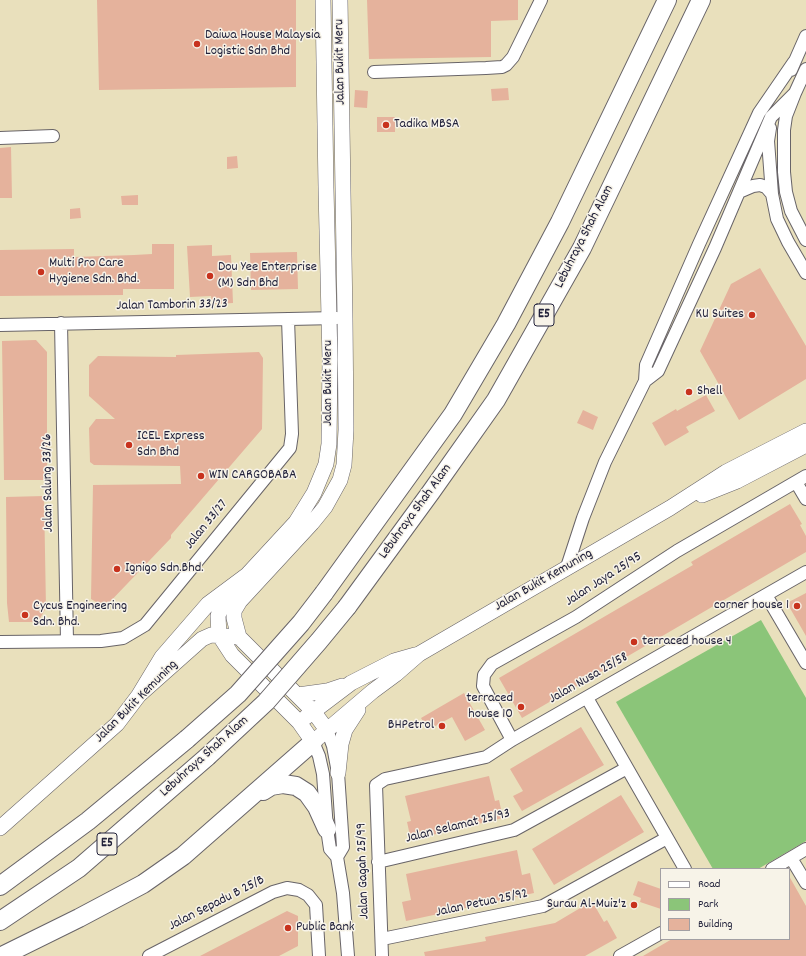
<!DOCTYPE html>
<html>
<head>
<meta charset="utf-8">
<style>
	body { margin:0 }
	#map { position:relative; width:806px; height:956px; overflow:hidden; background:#e9e0bc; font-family:Dekko,sans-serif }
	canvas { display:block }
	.legend { position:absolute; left:660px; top:868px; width:130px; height:72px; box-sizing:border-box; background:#f7f3e8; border:1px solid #a29fa3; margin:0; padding:5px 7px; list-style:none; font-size:12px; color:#22223b }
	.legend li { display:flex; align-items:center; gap:8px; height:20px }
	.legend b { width:20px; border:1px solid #a29fa3 }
</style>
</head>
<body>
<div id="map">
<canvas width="806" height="956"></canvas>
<ul class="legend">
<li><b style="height:5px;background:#fff"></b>Road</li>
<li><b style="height:11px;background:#8bc579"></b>Park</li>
<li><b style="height:11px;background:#e5b29c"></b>Building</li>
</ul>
</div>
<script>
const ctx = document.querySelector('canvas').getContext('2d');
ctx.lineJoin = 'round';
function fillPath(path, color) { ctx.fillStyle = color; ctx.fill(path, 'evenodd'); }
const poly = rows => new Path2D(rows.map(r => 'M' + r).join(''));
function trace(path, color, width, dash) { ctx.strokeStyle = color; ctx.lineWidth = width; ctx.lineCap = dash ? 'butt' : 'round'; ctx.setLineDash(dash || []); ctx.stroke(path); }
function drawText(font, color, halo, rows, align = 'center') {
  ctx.font = font + ' Dekko,sans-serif'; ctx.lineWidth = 3; ctx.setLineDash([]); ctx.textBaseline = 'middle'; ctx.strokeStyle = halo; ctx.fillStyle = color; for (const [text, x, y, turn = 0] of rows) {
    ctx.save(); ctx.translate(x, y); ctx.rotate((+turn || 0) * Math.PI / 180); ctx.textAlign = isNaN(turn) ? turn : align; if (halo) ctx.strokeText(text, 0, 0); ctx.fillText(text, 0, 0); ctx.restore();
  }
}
fillPath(poly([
	[761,620,806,698,806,841,758,869,713,869,616,702]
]), '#8bc579');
fillPath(poly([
	[97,0,296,0,296,87,99,90],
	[367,0,518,0,518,20,491,21,491,57,369,59],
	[508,88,509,100,492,101,491,89],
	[355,90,368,91,367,108,354,107],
	[377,117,395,117,395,132,377,132],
	[11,147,12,198,0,198,0,148],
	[237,156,238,168,227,169,227,157],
	[138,195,138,205,122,205,121,196],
	[80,208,81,218,70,219,70,209],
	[152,244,174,244,174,289,123,289,123,295,0,296,0,250,74,249,74,257,134,255,152,254],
	[212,245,212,256,231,255,233,303,212,304,211,296,190,297,187,246],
	[297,252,298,289,251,290,250,253],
	[760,268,806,346,806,379,739,420,700,351,731,284],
	[36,340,47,352,47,480,4,480,2,341],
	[259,352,263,358,262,429,171,535,171,538,105,607,91,599,93,485,181,484,180,466,94,465,90,462,89,428,96,419,115,419,89,396,89,365,98,356,176,357,176,355],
	[706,395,715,411,686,427,689,432,665,446,652,423,676,409,677,411],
	[583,410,598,417,593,430,577,423],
	[44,496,46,608,38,622,9,622,7,603,6,497],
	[790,504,802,524,800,525,806,536,806,552,522,718,499,678,693,565,691,562],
	[806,593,806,636,787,603],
	[464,693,485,730,465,741,452,717,428,730,421,718],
	[581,727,604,765,522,811,513,796,523,791,510,769],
	[489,776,495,801,499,800,503,818,411,840,407,822,411,821,405,796],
	[621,795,644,832,554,885,532,849],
	[517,850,522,875,530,873,534,893,406,921,402,902,411,900,406,874],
	[789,876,806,906,806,956,643,956,672,939,789,939],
	[638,881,661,889,661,909,640,902,641,898,633,895],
	[592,901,604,922,607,920,617,938,585,956,425,956,424,952,486,941,485,937,555,923],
	[287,911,298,916,298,946,279,956,200,956]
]), '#e5b29c');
const minor = poly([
	[806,69,795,93,786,116,784,130,784,172,786,192,791,211,806,240],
	[791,70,806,36],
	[374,72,486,68,502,67,506,65,513,57,541,0],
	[770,128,768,141,772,194,777,219,788,242,806,273],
	[0,138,53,136],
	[739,192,753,186,760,185,766,187,772,194],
	[61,323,67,641],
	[0,325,337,318],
	[645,381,658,371,715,248,771,117,795,93],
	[796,482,806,499],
	[567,567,583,518,605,462,645,381,646,365,699,244,759,113,794,62],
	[766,595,806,663],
	[0,642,101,641,123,638,145,625,290,448,292,434,288,319],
	[587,698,685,869],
	[327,730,333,746,338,773,343,847,337,857],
	[512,740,483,686,484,675,492,664,576,617,677,551,806,476],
	[313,742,319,756,323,774,327,829,330,849,337,857,343,893,348,956],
	[791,858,806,883],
	[378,862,514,830,627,768],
	[772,869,806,849],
	[382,939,543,906,667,838],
	[149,956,273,892,287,888,299,890,308,895,316,905,319,956],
	[382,956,376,785,385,779,486,757,512,740,806,572],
	[620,956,661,933]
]);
const major = poly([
	[702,495,737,481,806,445],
	[247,575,225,598,222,604,218,616,219,635,232,655,299,722,313,742,373,691,396,674,419,654,670,508,726,472,806,431],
	[239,637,234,618,234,611,240,601,312,523,325,507,340,480,344,465,346,430,345,318,340,0],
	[139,695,162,657,208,604,247,575,296,522,314,493,326,464,329,444,330,360,326,188,323,0],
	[298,695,327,691,342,686],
	[306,717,351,683,394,661,415,655],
	[338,773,341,744,345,730,358,710],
	[0,828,117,724,139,695,202,639,211,635,239,637,313,711,327,730]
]);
const highway = poly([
	[324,593,453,414,506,324,560,222,667,0],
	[347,607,431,492,496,400,582,248,701,0],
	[263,791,271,786,283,784,296,786,307,793,317,807,327,829],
	[0,886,88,821,187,739],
	[0,921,79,868,207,757],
	[2,956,79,918,143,884,183,856,313,742]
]);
trace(minor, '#686468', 14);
trace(major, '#686468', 16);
trace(highway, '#686468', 20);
trace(minor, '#fff', 12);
trace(major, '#fff', 15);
trace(highway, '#fff', 18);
const highwayBridge = poly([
	[187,739,238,694,301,623,324,593],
	[207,757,266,702,319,641,347,607]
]);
trace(highwayBridge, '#686468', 20, []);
trace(highwayBridge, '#fff', 18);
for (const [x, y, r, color] of [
	[197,44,4,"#c8321e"],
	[386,125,4,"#c8321e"],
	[41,272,4,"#c8321e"],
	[210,276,4,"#c8321e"],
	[752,315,4,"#c8321e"],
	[689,392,4,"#c8321e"],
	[129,445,4,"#c8321e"],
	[201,476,4,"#c8321e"],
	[117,569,4,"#c8321e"],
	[797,606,4,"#c8321e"],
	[25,615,4,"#c8321e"],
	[634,642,4,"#c8321e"],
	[521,707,4,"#c8321e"],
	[442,726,4,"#c8321e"],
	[634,905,4,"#c8321e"],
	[288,928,4,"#c8321e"]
]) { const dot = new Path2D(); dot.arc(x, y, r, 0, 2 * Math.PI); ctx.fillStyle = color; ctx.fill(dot); trace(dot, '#f7f3e8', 1.5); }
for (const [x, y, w] of [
	[544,315,20],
	[107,844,20]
]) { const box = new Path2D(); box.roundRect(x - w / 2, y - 11, w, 22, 3); ctx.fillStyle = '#f7f3e8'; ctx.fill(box); trace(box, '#22223b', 1); }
drawText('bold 13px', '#22223b', null, [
	["E5",544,315],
	["E5",107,844]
]);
drawText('14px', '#22223b', '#f7f3e8', [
	["Daiwa House Malaysia",205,36],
	["Logistic Sdn Bhd",205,52],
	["Tadika MBSA",394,125],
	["Multi Pro Care",49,264],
	["Hygiene Sdn. Bhd.",49,280],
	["Dou Yee Enterprise",218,268],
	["(M) Sdn Bhd",218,284],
	["KU Suites",744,315,"right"],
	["Shell",697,392],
	["ICEL Express",137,437],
	["Sdn Bhd",137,453],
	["WIN CARGOBABA",209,476],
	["Ignigo Sdn.Bhd.",125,569],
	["corner house 1",789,606,"right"],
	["Cycus Engineering",33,607],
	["Sdn. Bhd.",33,623],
	["terraced house 4",642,642],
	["terraced",513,699,"right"],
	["house 10",513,715,"right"],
	["BHPetrol",434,726,"right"],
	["Surau Al-Muiz'z",626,905,"right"],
	["Public Bank",296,928]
], 'left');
drawText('14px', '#22223b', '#f7f3e8', [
	["Jalan Bukit Meru",341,62,-91],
	["Lebuhraya Shah Alam",585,237,-63],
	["Jalan Tamborin 33/23",172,306,-1],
	["Jalan Bukit Meru",329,383,-90],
	["Jalan Salung 33/26",49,483,-91],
	["Lebuhraya Shah Alam",416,512,-54],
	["Jalan 33/27",207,525,-51],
	["Jalan Jaya 25/95",604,580,-33],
	["Jalan Bukit Kemuning",544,581,-30],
	["Jalan Nusa 25/58",589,679,-30],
	["Jalan Bukit Kemuning",137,702,-45],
	["Lebuhraya Shah Alam",205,757,-42],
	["Jalan Selamat 25/93",458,827,-14],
	["Jalan Gagah 25/99",364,871,-92],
	["Jalan Sepadu B 25/B",217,904,-27],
	["Jalan Petua 25/92",482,904,-12]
]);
</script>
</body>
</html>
